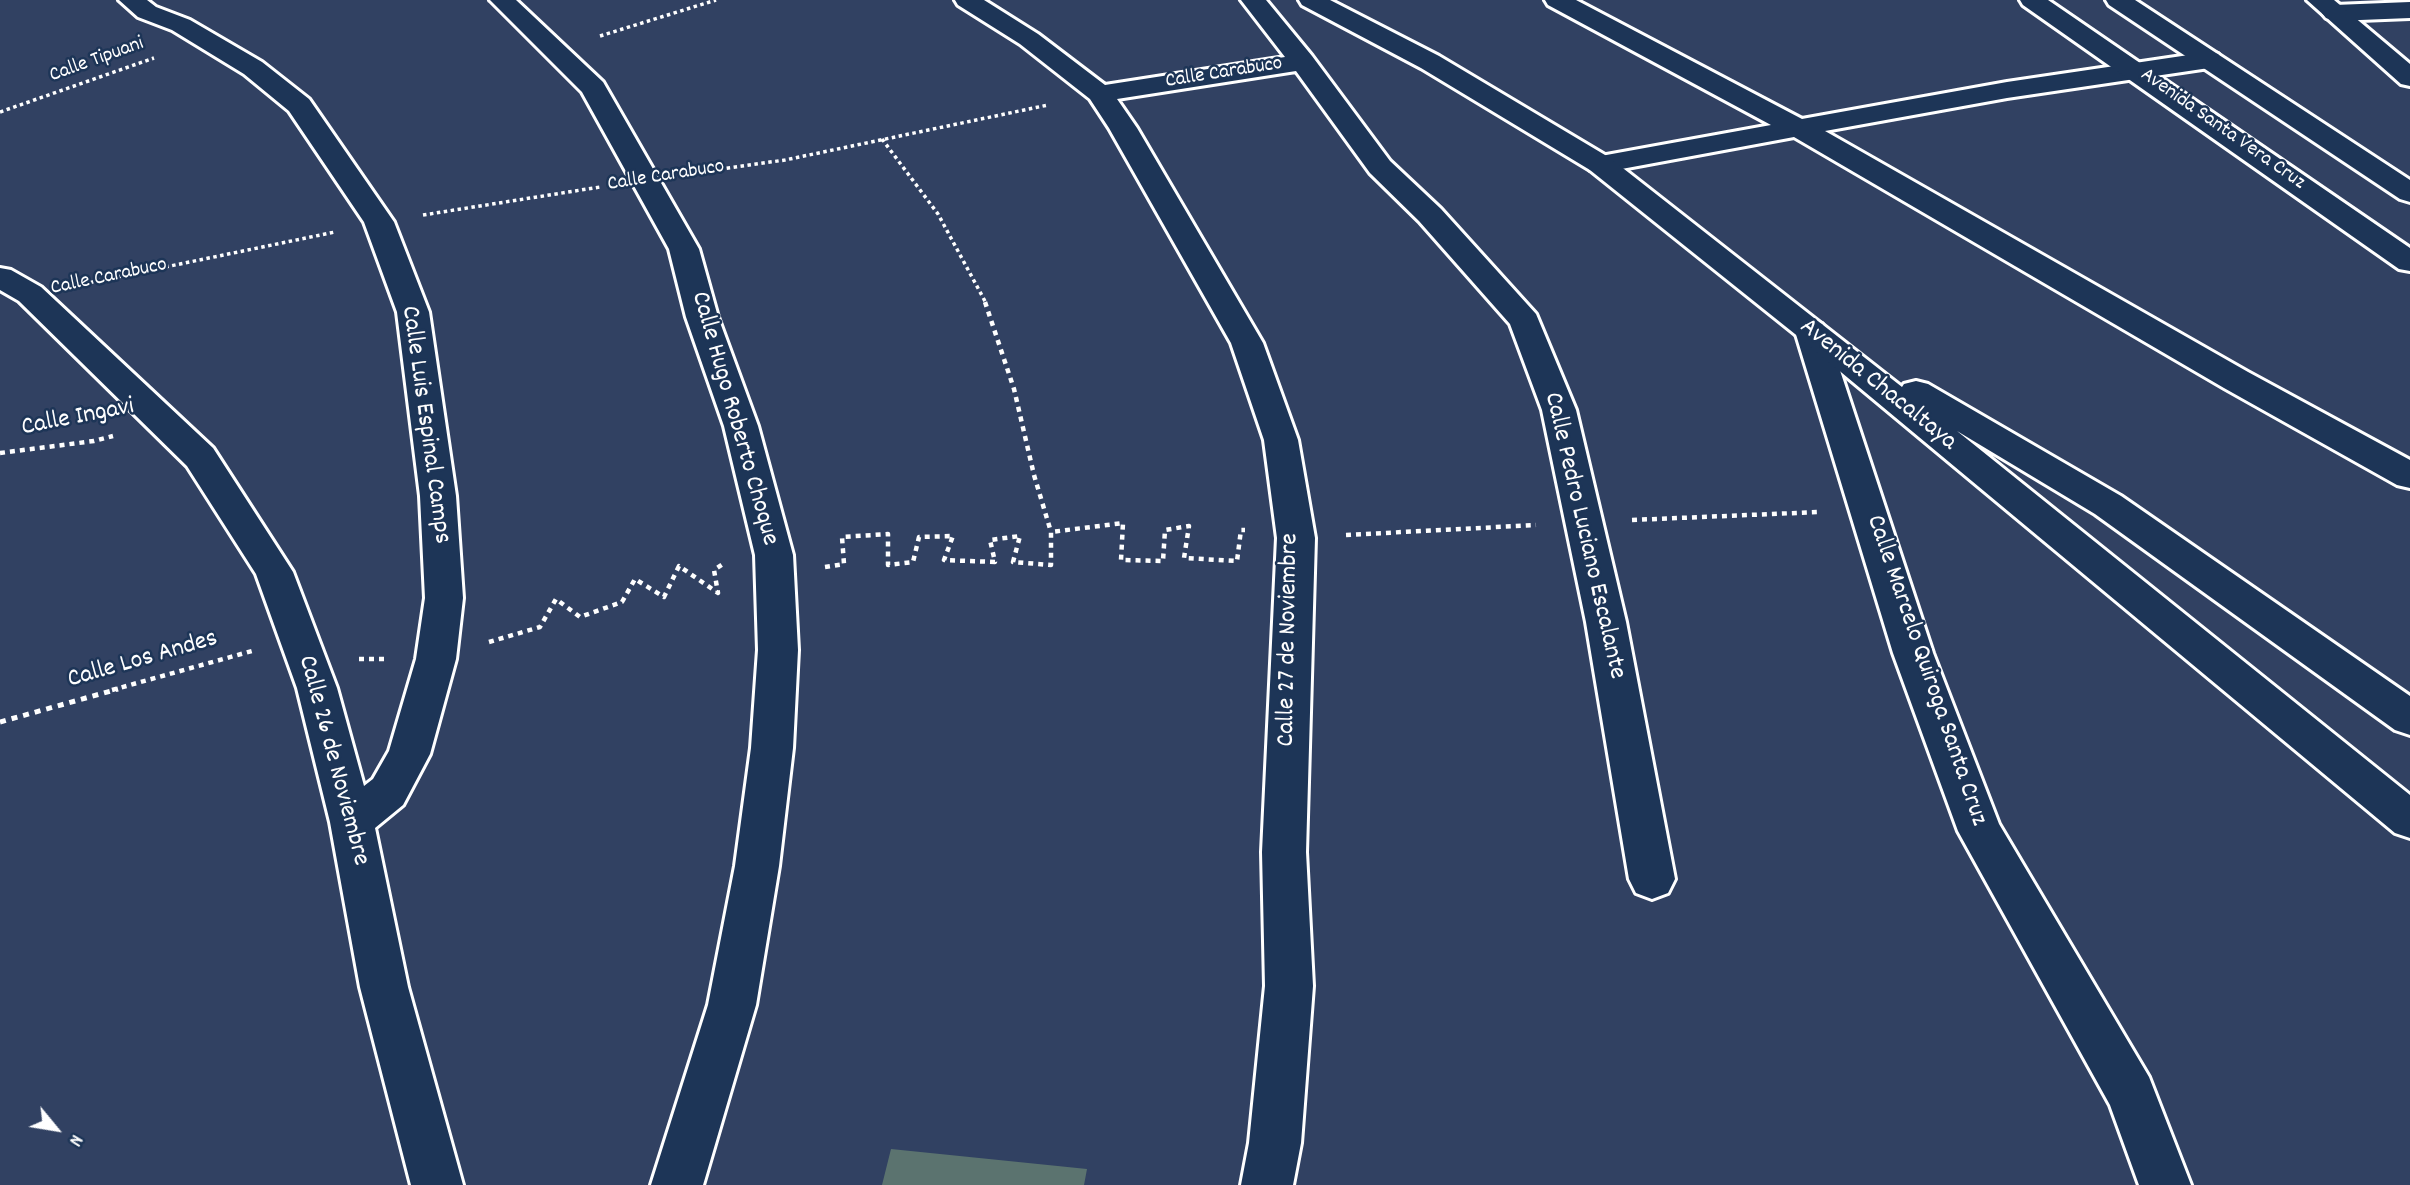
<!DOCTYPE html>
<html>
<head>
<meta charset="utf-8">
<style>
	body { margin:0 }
	#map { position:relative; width:2410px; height:1185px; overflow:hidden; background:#314162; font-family:Dekko,sans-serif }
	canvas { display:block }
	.north { position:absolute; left:21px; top:1094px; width:70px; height:70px; -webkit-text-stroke:5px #1d3557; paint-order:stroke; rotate:120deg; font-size:19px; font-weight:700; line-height:28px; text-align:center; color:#fff }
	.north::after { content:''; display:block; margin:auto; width:24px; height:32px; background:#fff; clip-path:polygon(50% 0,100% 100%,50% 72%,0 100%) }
</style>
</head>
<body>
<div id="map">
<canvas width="2410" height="1185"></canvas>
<div class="north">N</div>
</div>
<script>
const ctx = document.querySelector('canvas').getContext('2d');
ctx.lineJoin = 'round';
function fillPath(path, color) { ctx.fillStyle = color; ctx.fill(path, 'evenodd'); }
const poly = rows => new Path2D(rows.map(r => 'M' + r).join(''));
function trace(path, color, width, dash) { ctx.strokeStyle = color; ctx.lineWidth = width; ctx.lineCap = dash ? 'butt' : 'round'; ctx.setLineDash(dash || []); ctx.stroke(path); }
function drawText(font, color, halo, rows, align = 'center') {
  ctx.font = font + ' Dekko,sans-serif'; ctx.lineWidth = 5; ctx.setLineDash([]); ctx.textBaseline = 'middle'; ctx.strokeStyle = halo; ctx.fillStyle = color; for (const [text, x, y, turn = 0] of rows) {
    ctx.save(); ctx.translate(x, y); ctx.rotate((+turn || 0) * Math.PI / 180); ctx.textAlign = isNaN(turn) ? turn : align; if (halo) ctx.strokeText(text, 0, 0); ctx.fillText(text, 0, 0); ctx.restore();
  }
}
fillPath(poly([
	[891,1149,1087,1169,1084,1185,882,1185]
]), '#5b736f');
const minor = poly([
	[119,0,147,0,156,7,190,20,262,62,309,99,394,222,429,312,456,496,463,598,456,659,430,754,403,805,375,828,408,987,463,1185,411,1185,360,987,330,822,297,688,256,574,187,466,19,301,0,290,0,268,11,270,41,287,213,448,293,572,337,688,364,786,373,779,389,751,416,659,425,598,420,496,397,312,364,222,289,111,244,74,172,30,138,17,119,0],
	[490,0,516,0,603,82,699,249,718,317,758,426,793,555,798,650,793,748,779,866,756,1005,703,1185,651,1185,708,1005,735,866,751,748,758,650,755,555,724,426,686,317,669,249,582,92,490,0],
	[955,0,984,0,1038,34,1105,85,1285,57,1241,0,1266,0,1312,56,1390,161,1441,209,1536,314,1576,410,1626,622,1675,879,1668,893,1652,899,1636,893,1629,879,1586,622,1542,410,1510,324,1419,221,1370,173,1296,71,1117,99,1137,128,1263,343,1298,440,1315,538,1306,852,1313,986,1301,1143,1293,1185,1241,1185,1249,1143,1265,986,1262,852,1277,538,1264,440,1231,343,1109,128,1090,99,1020,44,958,5,955,0],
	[1545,0,1576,0,1802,119,2007,82,2209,52,2218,54,2222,60,2218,66,2209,68,2007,98,1825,131,2248,372,2410,460,2410,488,2397,485,2224,388,1794,137,1600,173,1590,170,1586,164,1590,158,1771,125,1548,5,1545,0],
	[2410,2,2410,18,2335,21,2326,18,2322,13,2326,8,2335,5,2410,2],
	[1811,321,1822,324,1827,331,1933,653,1999,824,2149,1077,2191,1185,2139,1185,2110,1105,1958,831,1893,653,1795,331,1800,324,1811,321]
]);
const tertiary = poly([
	[1299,0,1330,0,1439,56,1610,158,1902,387,1904,384,1916,381,1928,384,2121,496,2410,696,2410,735,2395,730,2095,514,1957,431,2410,795,2410,838,2395,833,1800,338,1590,170,1421,68,1302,5,1299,0],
	[2020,0,2048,0,2410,248,2410,271,2399,269,2023,5,2020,0],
	[2106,0,2135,0,2410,180,2410,202,2400,199,2109,5,2106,0],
	[2307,0,2334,0,2410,64,2410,86,2401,84,2307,0]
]);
trace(minor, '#fff', 6);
trace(tertiary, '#fff', 6);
trace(poly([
	[600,36,716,0],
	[0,112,154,58],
	[882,139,938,214,986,303],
	[692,173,785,160,1048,105],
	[423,215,600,187],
	[83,284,335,232]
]), '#fff', 3.5, [3.5, 3.5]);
trace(poly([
	[985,302,1014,389,1034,475,1051,532],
	[0,453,94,441,113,436],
	[1632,520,1819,512],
	[1346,535,1536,525],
	[825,567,844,564,842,537,888,534,888,565,913,562,919,537,953,536,944,560,995,562,990,540,1020,536,1013,562,1051,565,1051,532,1123,523,1121,560,1163,561,1165,530,1189,526,1184,558,1237,561,1241,530,1245,530],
	[489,642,540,627,556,599,580,617,622,602,635,579,664,597,679,566,718,593,714,570,723,564],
	[359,659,385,659],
	[112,690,252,651]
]), '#fff', 4.5, [5, 5]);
trace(poly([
	[0,722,118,689]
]), '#fff', 5, [6, 6]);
fillPath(minor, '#1d3557');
fillPath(tertiary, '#1d3557');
drawText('21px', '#fff', '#1d3557', [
	["Calle Tipuani",97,61,-20],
	["Calle Carabuco",1224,74,-9],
	["Avenida Santa Vera Cruz",2222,130,35],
	["Calle Carabuco",666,177,-9],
	["Calle Carabuco",109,278,-12]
]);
drawText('26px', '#fff', '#1d3557', [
	["Avenida Chacaltaya",1877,386,39],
	["Calle Ingavi",78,419,-11],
	["Calle Hugo Roberto Choque",733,419,74],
	["Calle Luis Espinal Camps",424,425,82],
	["Calle Pedro Luciano Escalante",1583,536,77],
	["Calle 27 de Noviembre",1290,640,-89],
	["Calle Los Andes",143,661,-16],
	["Calle Marcelo Quiroga Santa Cruz",1925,671,71],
	["Calle 26 de Noviembre",332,761,75]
]);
</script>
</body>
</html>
